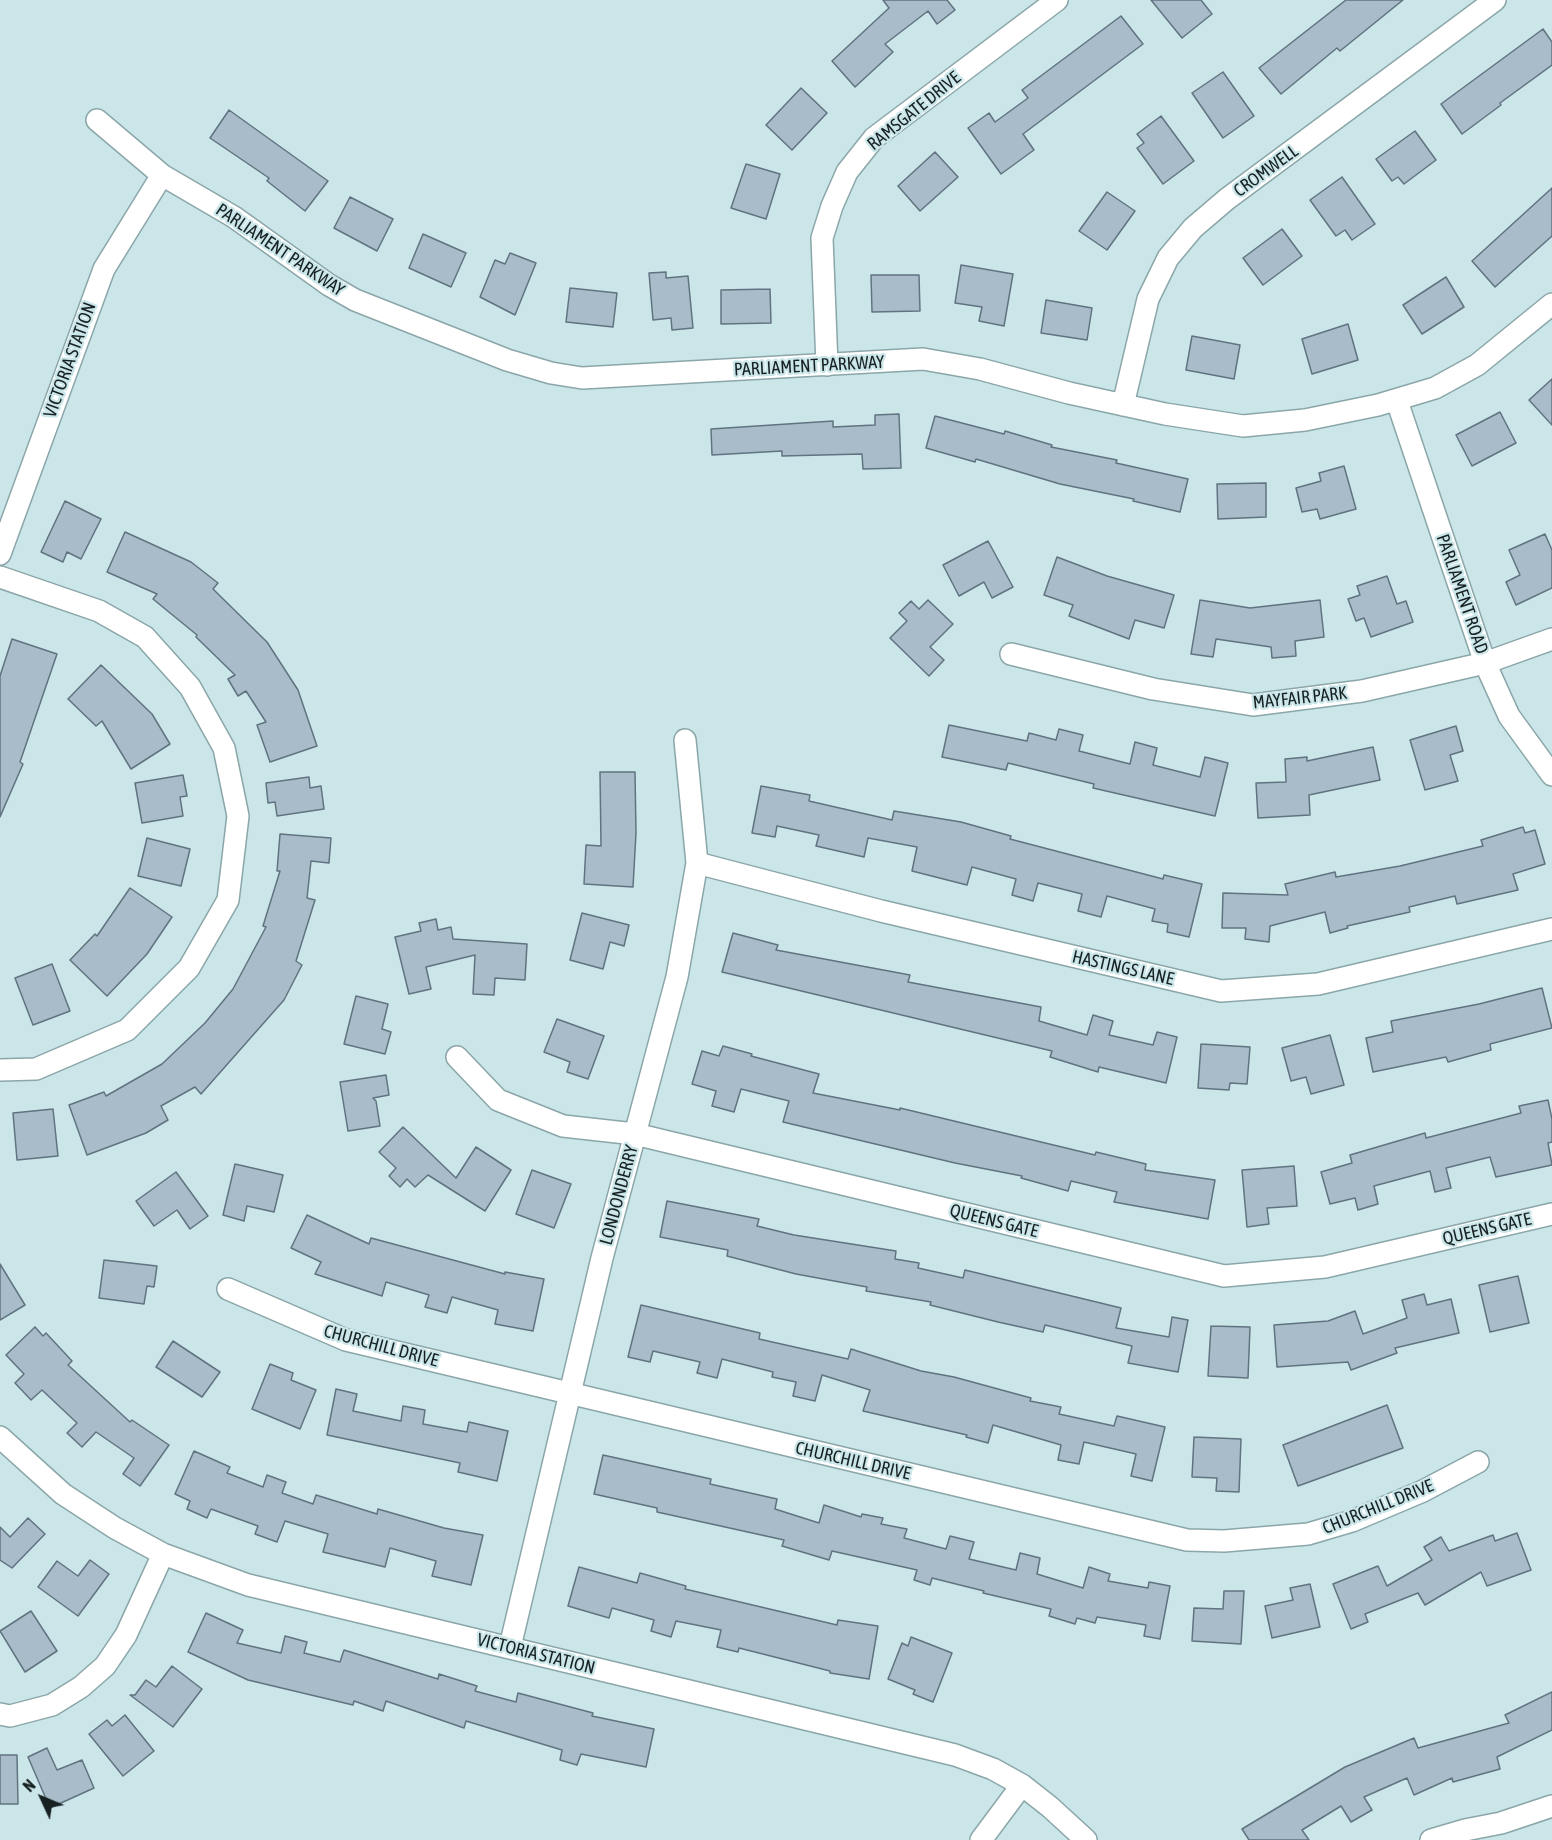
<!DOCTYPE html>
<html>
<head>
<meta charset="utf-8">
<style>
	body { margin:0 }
	#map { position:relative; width:1552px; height:1840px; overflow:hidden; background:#cbe6e9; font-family:"Asap Condensed",sans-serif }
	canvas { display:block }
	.north { position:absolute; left:12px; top:1768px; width:60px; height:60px; -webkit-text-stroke:4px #cbe6e9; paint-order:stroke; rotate:314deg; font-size:16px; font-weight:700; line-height:24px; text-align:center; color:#172122 }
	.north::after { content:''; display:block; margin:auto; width:21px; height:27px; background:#172122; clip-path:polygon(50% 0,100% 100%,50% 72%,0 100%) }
</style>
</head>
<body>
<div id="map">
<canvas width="1552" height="1840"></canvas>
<div class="north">N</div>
</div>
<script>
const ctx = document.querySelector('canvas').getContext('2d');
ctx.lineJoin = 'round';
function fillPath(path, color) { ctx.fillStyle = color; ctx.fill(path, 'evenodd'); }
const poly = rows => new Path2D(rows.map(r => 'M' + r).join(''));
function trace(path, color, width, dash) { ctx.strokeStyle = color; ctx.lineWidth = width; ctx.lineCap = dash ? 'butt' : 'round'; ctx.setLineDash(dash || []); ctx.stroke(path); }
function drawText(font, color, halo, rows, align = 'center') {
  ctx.font = font + ' "Asap Condensed",sans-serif'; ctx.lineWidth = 4.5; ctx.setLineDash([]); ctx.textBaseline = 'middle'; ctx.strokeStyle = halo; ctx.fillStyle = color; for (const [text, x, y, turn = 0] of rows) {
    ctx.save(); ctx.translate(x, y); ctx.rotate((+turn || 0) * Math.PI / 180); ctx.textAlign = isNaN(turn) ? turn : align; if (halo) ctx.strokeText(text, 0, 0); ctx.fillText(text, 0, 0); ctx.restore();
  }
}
const building = poly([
	[883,0,947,0,955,10,937,24,928,11,885,44,893,52,855,87,832,61,889,8,883,0],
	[1151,0,1201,0,1212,14,1182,38,1151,0],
	[1346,0,1403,0,1340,51,1337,48,1281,94,1259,68,1346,0],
	[1121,16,1143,44,1023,134,1034,150,1001,174,968,128,989,113,995,122,1028,98,1022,90,1121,16],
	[1543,29,1552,42,1552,65,1500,103,1501,105,1462,134,1441,104,1543,29],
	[1223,72,1254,116,1223,138,1192,93,1223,72],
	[801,88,827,113,792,150,766,125,801,88],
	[229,110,328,181,305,211,267,181,269,178,210,138,229,110],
	[1161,116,1194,161,1163,184,1137,148,1144,143,1137,134,1161,116],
	[1415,131,1436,160,1404,184,1398,177,1392,181,1376,159,1415,131],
	[935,152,958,177,920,211,898,186,935,152],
	[746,164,780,174,766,219,731,208,746,164],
	[1342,177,1375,224,1352,240,1345,230,1336,236,1310,200,1342,177],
	[1552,188,1552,236,1495,287,1472,261,1552,188],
	[1107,192,1135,211,1107,250,1079,231,1107,192],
	[350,197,393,219,377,251,334,228,350,197],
	[1282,229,1302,256,1263,285,1243,258,1282,229],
	[423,234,466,253,451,287,409,268,423,234],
	[510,253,536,263,515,315,480,297,495,260,505,264,510,253],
	[961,265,1013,274,1004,326,979,321,982,307,955,303,961,265],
	[666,272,666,278,688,276,693,328,672,330,671,318,653,320,649,273,666,272],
	[871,275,919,275,920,311,872,312,871,275],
	[1446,277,1464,307,1422,334,1403,305,1446,277],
	[570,288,617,293,613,327,566,322,570,288],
	[770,289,771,323,721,324,721,290,770,289],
	[1046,300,1092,308,1087,340,1041,333,1046,300],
	[1348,324,1358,360,1312,374,1302,339,1348,324],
	[1192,336,1240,345,1234,379,1186,370,1192,336],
	[1552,379,1552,425,1529,400,1552,379],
	[1500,412,1516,443,1472,466,1456,435,1500,412],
	[899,414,901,468,863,469,862,454,782,456,782,451,712,455,711,429,833,421,833,427,875,425,875,415,899,414],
	[935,416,1004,434,1005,431,1052,445,1051,447,1117,460,1116,463,1188,479,1180,512,1133,501,1134,499,1060,484,976,459,975,462,926,448,935,416],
	[1344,466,1356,509,1320,519,1317,509,1302,512,1296,488,1321,481,1319,473,1344,466],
	[1266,483,1266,517,1218,519,1217,484,1266,483],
	[65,501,101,519,81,559,67,552,63,562,41,552,65,501],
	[125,532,191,562,218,583,213,589,267,642,298,690,317,746,270,762,257,725,266,722,246,691,238,696,228,679,235,675,196,637,197,635,153,599,157,594,107,572,125,532],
	[1545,534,1552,550,1552,588,1516,605,1506,582,1520,575,1509,550,1545,534],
	[988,541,1013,587,992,598,984,582,959,596,943,565,988,541],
	[1057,557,1107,576,1174,595,1164,628,1135,620,1129,639,1069,616,1073,605,1044,595,1057,557],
	[1387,576,1397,604,1406,601,1413,622,1371,637,1364,618,1356,621,1348,599,1360,595,1357,586,1387,576],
	[928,600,953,624,930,647,944,660,929,676,890,638,907,621,899,613,911,601,919,609,928,600],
	[1200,600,1250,608,1320,600,1324,637,1295,641,1296,656,1272,658,1271,647,1216,639,1213,657,1191,654,1200,600],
	[12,639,57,654,20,762,23,764,0,817,0,676,12,639],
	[101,665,152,714,170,744,131,769,102,721,96,726,68,699,101,665],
	[949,725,1027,741,1029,733,1056,740,1059,729,1083,735,1079,751,1130,764,1135,742,1157,748,1153,765,1200,777,1205,757,1228,763,1215,816,1093,788,1094,784,1008,763,1006,770,942,757,949,725],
	[1456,726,1463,751,1450,755,1458,781,1425,790,1410,740,1456,726],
	[1373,747,1380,780,1309,795,1310,815,1258,818,1256,783,1286,782,1285,759,1307,757,1307,761,1373,747],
	[600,772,635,772,636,833,633,887,584,884,586,845,601,846,600,772],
	[183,775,187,796,180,797,183,816,142,823,135,783,183,775],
	[309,777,310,788,321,786,324,809,277,816,275,802,268,803,266,783,309,777],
	[761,786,810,795,809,801,892,820,894,811,961,822,1011,836,1010,839,1163,879,1164,875,1202,884,1189,937,1167,932,1168,924,1152,921,1155,909,1107,896,1101,917,1078,911,1082,894,1038,883,1033,901,1012,895,1016,879,972,867,967,885,912,871,917,847,868,838,864,857,816,846,819,835,777,826,775,837,752,833,761,786],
	[1523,827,1525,833,1535,830,1545,864,1513,874,1518,890,1457,904,1455,896,1409,907,1410,912,1347,926,1348,928,1330,933,1325,912,1270,926,1269,942,1245,939,1246,928,1222,928,1223,893,1288,895,1285,884,1335,872,1336,877,1400,866,1483,846,1481,840,1523,827],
	[280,834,331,838,329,863,311,861,307,898,315,900,296,961,302,965,284,1000,201,1094,195,1087,161,1106,168,1120,146,1133,87,1155,69,1105,104,1092,106,1096,162,1064,205,1023,233,989,266,927,263,926,280,871,277,871,280,834],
	[147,838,190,849,181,886,138,876,147,838],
	[130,888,172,917,147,954,107,996,70,960,95,934,97,936,130,888],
	[582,913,629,925,624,946,610,942,603,969,570,960,582,913],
	[436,919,438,930,451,927,453,939,527,944,525,980,495,978,494,995,473,994,475,955,426,967,431,989,409,994,395,937,421,931,419,923,436,919],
	[733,933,778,945,776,950,910,975,908,982,1041,1007,1039,1021,1087,1035,1093,1015,1113,1021,1109,1035,1153,1045,1157,1032,1177,1037,1166,1083,1099,1067,1098,1072,1050,1057,1052,1051,722,972,733,933],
	[52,964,70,1011,33,1025,15,978,52,964],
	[1542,988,1552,1028,1490,1044,1491,1050,1448,1062,1446,1057,1373,1072,1366,1038,1393,1032,1391,1021,1479,1004,1542,988],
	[356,996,388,1004,382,1029,391,1032,385,1054,344,1044,356,996],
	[557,1019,604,1036,588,1079,567,1072,570,1062,544,1052,557,1019],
	[1330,1035,1344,1085,1311,1094,1306,1077,1291,1081,1282,1048,1330,1035],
	[1201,1044,1250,1047,1247,1084,1230,1083,1229,1090,1198,1088,1201,1044],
	[723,1046,752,1054,751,1056,819,1074,813,1093,900,1110,900,1108,1095,1155,1096,1152,1146,1164,1145,1170,1215,1180,1208,1219,1114,1202,1117,1192,1071,1181,1068,1191,1021,1178,1022,1176,955,1163,783,1122,789,1101,741,1089,734,1112,712,1106,716,1091,692,1084,702,1051,719,1056,723,1046],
	[386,1075,389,1095,373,1098,376,1101,380,1126,348,1131,340,1082,386,1075],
	[1548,1100,1552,1119,1552,1142,1548,1143,1552,1165,1496,1177,1490,1157,1446,1168,1451,1188,1435,1192,1430,1171,1374,1186,1378,1204,1358,1210,1355,1198,1330,1204,1321,1172,1352,1163,1350,1155,1425,1133,1426,1138,1521,1113,1519,1106,1548,1100],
	[53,1109,58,1156,17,1160,13,1113,53,1109],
	[403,1127,456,1178,476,1147,511,1170,485,1211,428,1175,415,1187,407,1179,400,1187,389,1176,396,1168,379,1152,403,1127],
	[235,1164,283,1175,274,1212,247,1206,244,1221,223,1215,235,1164],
	[1294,1166,1297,1206,1267,1208,1269,1224,1247,1227,1242,1170,1294,1166],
	[532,1170,571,1184,554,1228,516,1214,532,1170],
	[176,1172,208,1216,190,1229,177,1210,154,1226,136,1201,176,1172],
	[667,1201,759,1219,757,1226,794,1235,896,1251,895,1259,919,1263,918,1268,963,1278,965,1270,1121,1308,1116,1328,1169,1337,1172,1317,1188,1320,1178,1372,1128,1363,1132,1346,1045,1325,1043,1332,998,1322,930,1305,931,1302,866,1291,867,1287,796,1274,727,1256,728,1250,660,1237,667,1201],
	[307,1215,369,1244,371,1238,505,1274,505,1272,544,1279,533,1331,495,1324,498,1310,452,1297,447,1313,425,1307,429,1295,386,1282,382,1296,315,1274,321,1262,291,1248,307,1215],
	[104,1260,157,1266,154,1287,147,1286,144,1304,99,1298,104,1260],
	[0,1264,25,1305,0,1320,0,1264],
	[1518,1276,1529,1323,1490,1332,1479,1285,1518,1276],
	[1424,1294,1427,1305,1451,1299,1459,1333,1395,1348,1397,1353,1351,1370,1348,1362,1277,1367,1274,1325,1328,1321,1355,1311,1363,1334,1407,1318,1402,1300,1424,1294],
	[641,1305,760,1333,759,1339,848,1359,851,1349,921,1371,954,1377,1031,1398,1030,1401,1061,1407,1059,1414,1114,1426,1117,1416,1165,1427,1152,1481,1131,1476,1136,1454,1084,1442,1079,1464,1058,1460,1061,1445,993,1425,988,1443,966,1437,967,1435,863,1411,870,1390,822,1375,815,1401,793,1396,796,1382,772,1377,773,1372,722,1359,717,1378,697,1373,700,1362,653,1351,650,1362,628,1357,641,1305],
	[1211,1326,1250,1327,1248,1378,1208,1376,1211,1326],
	[35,1327,43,1336,46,1333,72,1361,68,1365,130,1422,132,1420,169,1445,140,1486,123,1474,134,1458,96,1432,82,1447,67,1433,77,1423,42,1390,31,1400,15,1383,24,1374,6,1355,35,1327],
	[173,1341,220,1372,202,1397,156,1367,173,1341],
	[270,1364,293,1373,291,1380,316,1390,300,1429,252,1409,270,1364],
	[336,1389,357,1394,353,1411,401,1421,403,1406,425,1410,423,1424,467,1432,469,1422,508,1431,497,1481,458,1472,460,1463,327,1435,336,1389],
	[1387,1405,1403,1448,1298,1486,1283,1445,1387,1405],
	[1194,1437,1241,1439,1239,1492,1216,1491,1217,1478,1192,1477,1194,1437],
	[194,1451,230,1467,227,1473,263,1487,267,1475,286,1482,282,1493,313,1504,316,1495,377,1514,378,1509,444,1528,483,1535,471,1585,432,1576,436,1561,390,1548,385,1567,323,1552,328,1534,285,1521,277,1542,255,1534,258,1526,211,1509,207,1518,187,1509,190,1501,175,1494,194,1451],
	[603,1455,711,1479,710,1484,777,1499,775,1509,819,1523,824,1505,861,1517,862,1514,883,1518,881,1524,907,1529,904,1538,946,1549,950,1536,974,1542,969,1559,1016,1570,1020,1553,1040,1558,1037,1574,1083,1588,1089,1567,1110,1574,1108,1581,1148,1588,1149,1582,1170,1586,1160,1639,1144,1636,1146,1625,1097,1617,1095,1623,1077,1618,1075,1624,1049,1616,1051,1609,983,1593,984,1591,932,1578,930,1585,914,1580,917,1570,832,1551,829,1560,782,1546,784,1540,657,1512,657,1508,594,1494,603,1455],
	[28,1518,45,1534,12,1568,0,1560,0,1527,10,1537,28,1518],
	[1517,1533,1531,1570,1487,1586,1481,1572,1425,1605,1418,1593,1365,1614,1368,1622,1351,1629,1333,1584,1378,1566,1387,1586,1432,1560,1424,1547,1441,1537,1449,1551,1493,1535,1495,1541,1517,1533],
	[90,1560,109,1574,78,1616,38,1587,57,1561,78,1576,90,1560],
	[579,1567,637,1583,640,1573,686,1586,685,1589,837,1625,838,1620,878,1626,869,1679,830,1673,830,1671,739,1648,738,1652,717,1647,721,1630,676,1621,671,1637,651,1631,654,1620,612,1608,609,1618,568,1606,579,1567],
	[1310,1584,1320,1627,1272,1638,1265,1606,1293,1600,1290,1588,1310,1584],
	[1224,1591,1244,1591,1241,1644,1192,1641,1194,1608,1223,1609,1224,1591],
	[31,1611,57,1651,25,1672,0,1631,31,1611],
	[206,1613,243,1630,237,1643,281,1653,285,1636,307,1642,304,1653,340,1662,344,1650,438,1679,439,1674,477,1686,475,1691,516,1702,518,1693,593,1713,592,1716,654,1729,646,1767,581,1754,577,1765,560,1760,562,1750,466,1721,464,1728,386,1701,383,1711,354,1701,353,1705,248,1680,188,1652,206,1613],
	[911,1637,952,1653,933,1702,913,1694,915,1690,888,1679,902,1643,908,1646,911,1637],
	[172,1666,202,1689,173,1727,130,1695,135,1695,146,1680,156,1687,172,1666],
	[1552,1692,1552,1730,1497,1757,1500,1769,1453,1782,1452,1778,1414,1795,1407,1778,1364,1797,1372,1810,1351,1822,1341,1806,1302,1830,1309,1840,1249,1840,1242,1829,1345,1767,1414,1738,1418,1748,1509,1723,1505,1715,1552,1692],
	[125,1715,154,1751,123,1776,89,1734,107,1720,112,1726,125,1715],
	[47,1748,57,1770,82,1760,94,1788,50,1808,28,1757,47,1748],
	[0,1755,17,1755,18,1804,0,1804,0,1755]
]);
fillPath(building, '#a8bcca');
trace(building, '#617380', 1.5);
const minor = poly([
	[97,120,162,175,234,217,329,285,355,300,507,360,551,373,582,378,923,359,980,369,1069,393,1165,414,1243,426,1305,420,1378,405,1435,388,1477,365,1552,304],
	[827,365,822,238,832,206,847,172,874,138,1057,0],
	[1397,401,1485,663,1509,716,1552,775],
	[1123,405,1148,299,1168,258,1193,228,1227,199,1495,0],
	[0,554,104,269,162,175],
	[0,577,99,611,145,637,190,687,224,748,238,816,228,900,189,968,127,1030,36,1069,0,1070],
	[1011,654,1153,689,1253,705,1362,691,1485,663,1552,639],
	[697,863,881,911,1221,991,1318,984,1552,929],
	[457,1057,498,1100,563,1126,635,1134,1224,1276,1325,1267,1552,1214],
	[228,1289,346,1340,1187,1540,1224,1541,1308,1534,1352,1521,1423,1491,1478,1462],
	[0,1437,63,1494,115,1528,163,1554,248,1585,955,1755,993,1769,1022,1785,1050,1807,1086,1840],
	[510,1647,602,1258,677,977,697,863,685,740],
	[0,1714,10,1716,52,1705,81,1687,105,1666,126,1635,163,1554],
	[981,1840,1022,1785],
	[1431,1840,1465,1830,1501,1823,1552,1806]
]);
trace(minor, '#8ba6a8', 24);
trace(minor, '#fff', 21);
drawText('18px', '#172122', '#cbe6e9', [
	["RAMSGATE DRIVE",914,111,-39],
	["CROMWELL",1266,171,-36],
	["PARLIAMENT PARKWAY",280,250,34],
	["VICTORIA STATION",70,360,-70],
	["PARLIAMENT PARKWAY",809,366,-3],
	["PARLIAMENT ROAD",1462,594,71],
	["MAYFAIR PARK",1300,698,-6],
	["HASTINGS LANE",1123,968,13],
	["LONDONDERRY",619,1195,-75],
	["QUEENS GATE",994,1221,14],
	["QUEENS GATE",1487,1229,-13],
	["CHURCHILL DRIVE",381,1346,15],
	["CHURCHILL DRIVE",853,1461,13],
	["CHURCHILL DRIVE",1378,1507,-22],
	["VICTORIA STATION",536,1654,14]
]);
</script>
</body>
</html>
